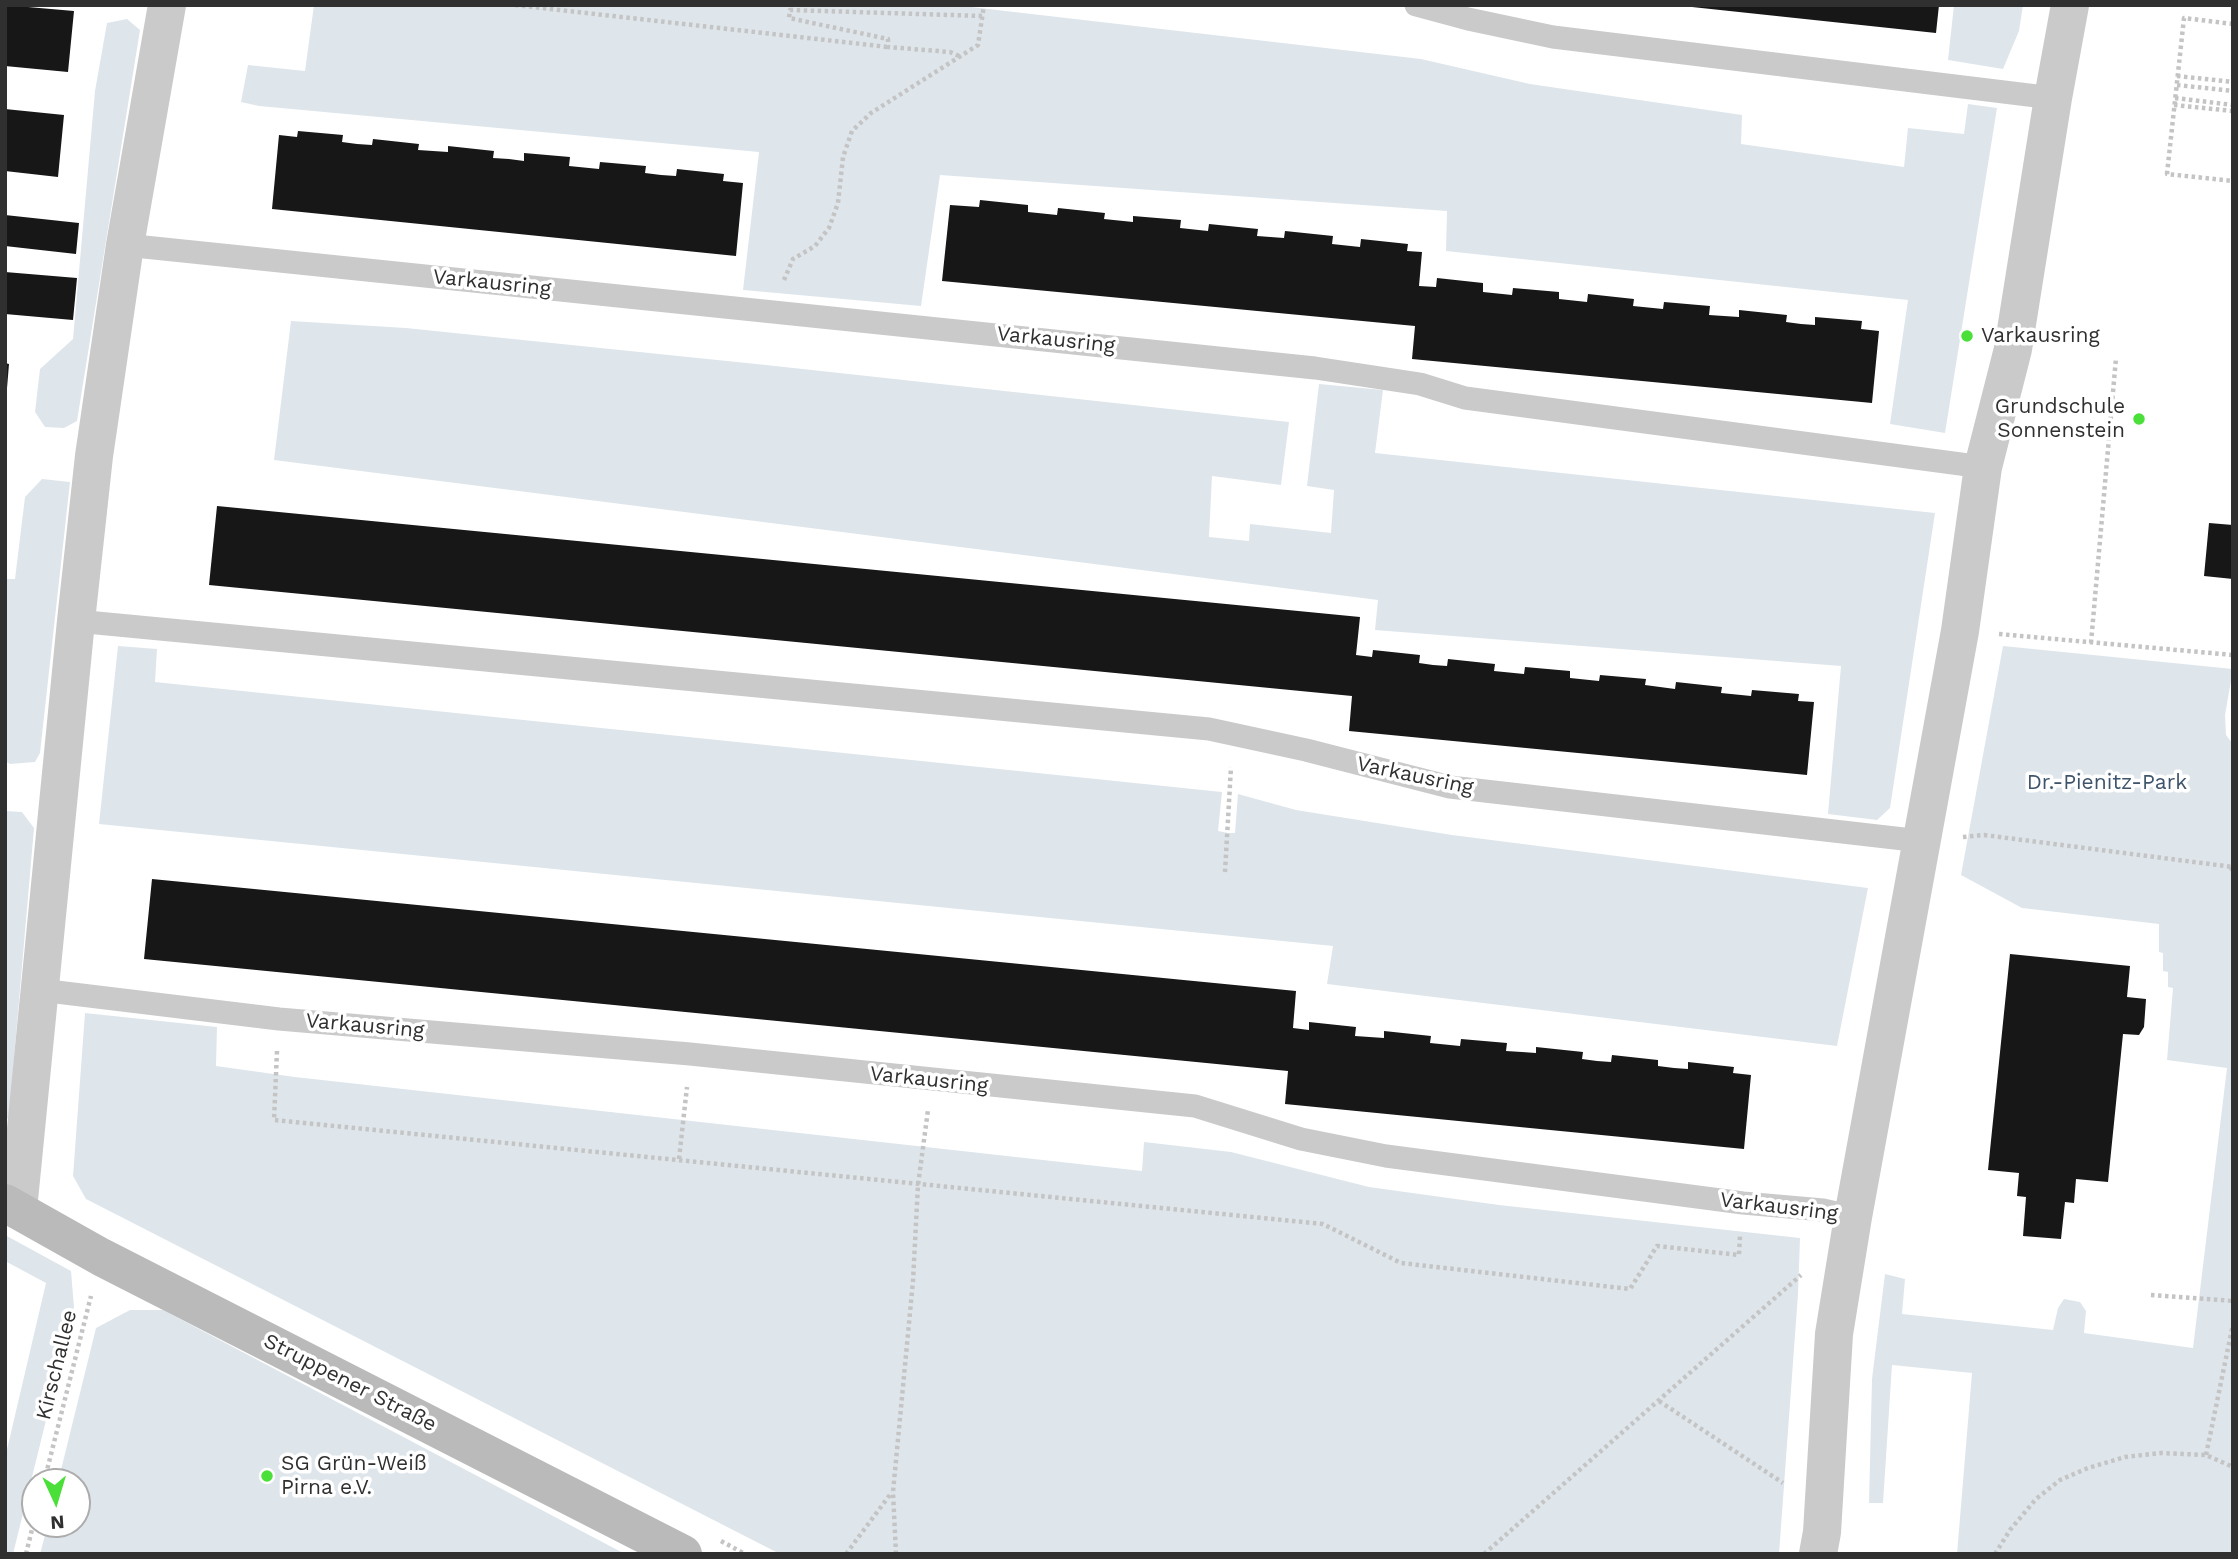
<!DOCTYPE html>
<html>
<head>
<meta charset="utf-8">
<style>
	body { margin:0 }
	#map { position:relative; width:2238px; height:1559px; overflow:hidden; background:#fff; font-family:"Work Sans",sans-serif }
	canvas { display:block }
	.frame { position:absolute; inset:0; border:7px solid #303030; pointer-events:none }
	.north { position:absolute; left:21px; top:1468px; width:70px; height:70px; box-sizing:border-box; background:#fff; border:2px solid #acacac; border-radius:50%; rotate:176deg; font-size:19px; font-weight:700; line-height:28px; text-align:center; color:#303030 }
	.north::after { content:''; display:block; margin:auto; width:24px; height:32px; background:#4bdf39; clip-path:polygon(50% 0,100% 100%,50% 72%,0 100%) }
</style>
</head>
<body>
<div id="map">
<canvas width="2238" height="1559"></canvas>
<div class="frame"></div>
<div class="north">N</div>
</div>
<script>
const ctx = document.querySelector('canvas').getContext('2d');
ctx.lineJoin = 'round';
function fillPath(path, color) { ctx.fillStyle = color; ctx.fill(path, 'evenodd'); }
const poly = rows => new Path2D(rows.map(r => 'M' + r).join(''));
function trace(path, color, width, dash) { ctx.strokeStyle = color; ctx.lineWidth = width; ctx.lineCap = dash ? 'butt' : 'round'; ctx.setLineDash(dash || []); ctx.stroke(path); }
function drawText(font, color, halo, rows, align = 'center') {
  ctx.font = font + ' "Work Sans",sans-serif'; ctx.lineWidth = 7; ctx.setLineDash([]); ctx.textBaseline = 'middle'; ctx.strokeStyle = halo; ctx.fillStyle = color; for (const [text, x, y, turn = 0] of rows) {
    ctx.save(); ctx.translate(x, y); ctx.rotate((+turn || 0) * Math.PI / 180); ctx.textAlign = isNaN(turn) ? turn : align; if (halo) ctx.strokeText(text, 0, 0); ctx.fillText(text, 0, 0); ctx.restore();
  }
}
fillPath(poly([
	[314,5,971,7,1421,59,1530,84,1742,115,1741,144,1904,167,1908,128,1964,134,1968,104,1997,108,1945,433,1890,424,1908,300,1446,251,1447,211,940,175,921,306,743,290,759,152,259,106,241,102,248,65,305,71],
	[1954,5,2023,5,2019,31,2003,69,1948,60],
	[127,19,140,30,77,421,64,428,45,427,35,412,40,369,73,339,95,91,107,23],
	[291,321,406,328,766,365,1289,422,1281,485,1212,476,1209,537,1249,541,1250,524,1331,533,1334,490,1307,486,1319,384,1383,390,1375,453,1935,513,1890,808,1877,820,1828,814,1841,666,1375,630,1378,600,274,460],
	[42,479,70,482,40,753,35,762,10,764,5,761,5,579,15,579,25,497],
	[118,646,157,649,155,682,1222,792,1218,831,1228,833,1235,833,1238,794,1296,810,1452,835,1868,888,1837,1046,1327,984,1333,946,99,824],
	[2003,646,2233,669,2225,715,2226,735,2233,744,2233,1554,1957,1554,1972,1373,1892,1365,1883,1503,1869,1503,1872,1379,1885,1274,1905,1279,1902,1314,2053,1330,2058,1308,2064,1299,2080,1302,2086,1311,2084,1333,2193,1348,2227,1068,2167,1060,2173,988,2168,987,2168,972,2163,971,2163,953,2159,952,2159,924,2022,908,1961,875],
	[5,811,22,812,34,828,9,1116,5,1123],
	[85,1013,217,1027,216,1066,295,1077,1142,1171,1144,1142,1231,1152,1369,1187,1499,1205,1800,1238,1798,1294,1779,1554,780,1554,86,1199,73,1176],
	[5,1235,71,1271,74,1307,13,1554,5,1554,5,1458,46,1283,5,1261],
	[130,1310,163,1310,625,1554,40,1554,48,1524,77,1524,77,1482,58,1482,96,1328]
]), '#dee6ec');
fillPath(poly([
	[5,5,74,11,68,72,5,66],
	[1692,5,1939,5,1936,33,1692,7],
	[5,109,64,115,58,177,5,171],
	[298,131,343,135,342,142,357,144,372,145,373,139,419,144,418,150,448,152,448,146,494,151,493,158,509,159,524,161,524,153,570,157,569,166,599,169,600,162,646,166,645,173,661,175,676,176,677,169,724,174,723,181,743,183,736,256,272,209,279,135,297,137],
	[980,200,1028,205,1028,212,1057,215,1058,208,1105,213,1104,219,1133,222,1133,216,1181,220,1180,228,1208,231,1209,224,1258,229,1257,236,1284,238,1285,231,1333,236,1332,244,1360,247,1361,239,1408,244,1407,251,1422,252,1419,286,1436,287,1437,278,1483,283,1483,292,1512,295,1513,288,1559,292,1559,299,1587,302,1588,294,1634,299,1633,306,1663,309,1664,302,1710,306,1709,315,1739,317,1739,310,1787,315,1786,322,1801,324,1815,325,1815,317,1862,321,1861,329,1879,331,1872,403,1412,359,1415,326,942,281,950,205,979,207],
	[5,215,79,223,76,254,5,246],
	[5,272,77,278,73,320,5,314],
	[5,363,9,364,7,388,5,388],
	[217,506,1360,617,1356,655,1372,657,1373,650,1420,655,1419,663,1433,665,1447,666,1448,659,1495,664,1494,671,1524,674,1525,667,1570,671,1570,678,1599,681,1600,675,1646,679,1645,685,1675,689,1676,682,1722,687,1721,693,1751,696,1752,690,1799,694,1798,701,1814,702,1807,775,1349,731,1352,696,209,585],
	[2209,523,2233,525,2233,579,2204,576],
	[152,879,1296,991,1293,1028,1309,1030,1309,1022,1356,1027,1355,1036,1384,1038,1384,1031,1431,1036,1430,1043,1460,1046,1461,1039,1507,1043,1506,1051,1522,1052,1536,1053,1536,1047,1583,1052,1582,1059,1597,1061,1611,1062,1612,1055,1658,1060,1658,1066,1674,1068,1688,1069,1688,1062,1734,1067,1733,1073,1751,1075,1744,1149,1285,1104,1288,1071,144,959],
	[2010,954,2130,966,2127,997,2146,999,2144,1027,2139,1035,2123,1034,2108,1182,2076,1179,2074,1203,2065,1202,2061,1239,2023,1236,2026,1197,2017,1196,2019,1173,1988,1170]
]), '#171717');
trace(poly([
	[515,5,888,47],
	[2233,24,2184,18,2167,174,2233,181],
	[959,56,950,52,888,47,888,39,789,18,790,10,983,16],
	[2177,76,2233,82],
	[2177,85,2233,91],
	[2175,98,2233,105],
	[2174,105,2233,111],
	[784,280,793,259,815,246,829,228,838,203,843,157,852,131,871,113,978,45,984,5],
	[1999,634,2233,655],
	[2091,643,2116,358],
	[1963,837,1984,835,2233,867],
	[2231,867,2233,874],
	[1225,872,1231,767],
	[277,1051,274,1120,1323,1224,1401,1263,1630,1289,1657,1246,1739,1255,1740,1236],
	[679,1159,687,1087],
	[2151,1295,2233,1301],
	[1659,1401,1783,1483],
	[2206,1455,2233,1324],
	[44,1482,91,1296],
	[721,1541,745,1554],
	[26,1554,35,1517],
	[846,1554,892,1492],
	[896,1554,893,1492,913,1281,918,1185,928,1110],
	[1484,1554,1801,1275],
	[1995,1554,2010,1530,2036,1499,2060,1480,2088,1468,2125,1457,2161,1453,2206,1455,2233,1467]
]), '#c4c4c4', 4.5, [3.5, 3.5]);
trace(poly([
	[1416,5,1468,19,1553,37,2053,98],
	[125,245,1315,368,1420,384,1465,398,1983,467],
	[76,621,1209,729,1306,750,1450,787,1921,841],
	[40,990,279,1019,690,1054,1195,1106,1301,1139,1386,1156,1743,1203,1823,1210,1853,1217]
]), '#cacaca', 23);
trace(poly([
	[18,1210,76,621,94,456,125,245,167,5],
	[1818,1554,1822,1532,1834,1334,1853,1217,1960,631,1983,467,2013,349,2053,98,2070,5]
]), '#cacaca', 38);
trace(poly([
	[5,1203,101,1257,683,1554]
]), '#bababa', 38);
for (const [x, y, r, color] of [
	[1967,336,7,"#4bdf39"],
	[2139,419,7,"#4bdf39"],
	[267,1476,7,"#4bdf39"]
]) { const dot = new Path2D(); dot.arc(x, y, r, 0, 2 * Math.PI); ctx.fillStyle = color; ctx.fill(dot); trace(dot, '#fff', 2.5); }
drawText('21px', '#303030', '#fff', [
	["Varkausring",492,283,6],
	["Varkausring",1056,340,6],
	["Varkausring",1415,776,12],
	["Varkausring",365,1026,5],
	["Varkausring",929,1080,6],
	["Varkausring",1779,1207,7],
	["Kirschallee",57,1365,-76],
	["Struppener Straße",350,1383,27]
]);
drawText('21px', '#303030', '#fff', [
	["Varkausring",1981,336],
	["Grundschule",2125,407,"right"],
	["Sonnenstein",2125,431,"right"],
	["SG Grün-Weiß",281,1464],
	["Pirna e.V.",281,1488]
], 'left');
drawText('21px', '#3e546a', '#fff', [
	["Dr.-Pienitz-Park",2107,783]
]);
</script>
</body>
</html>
